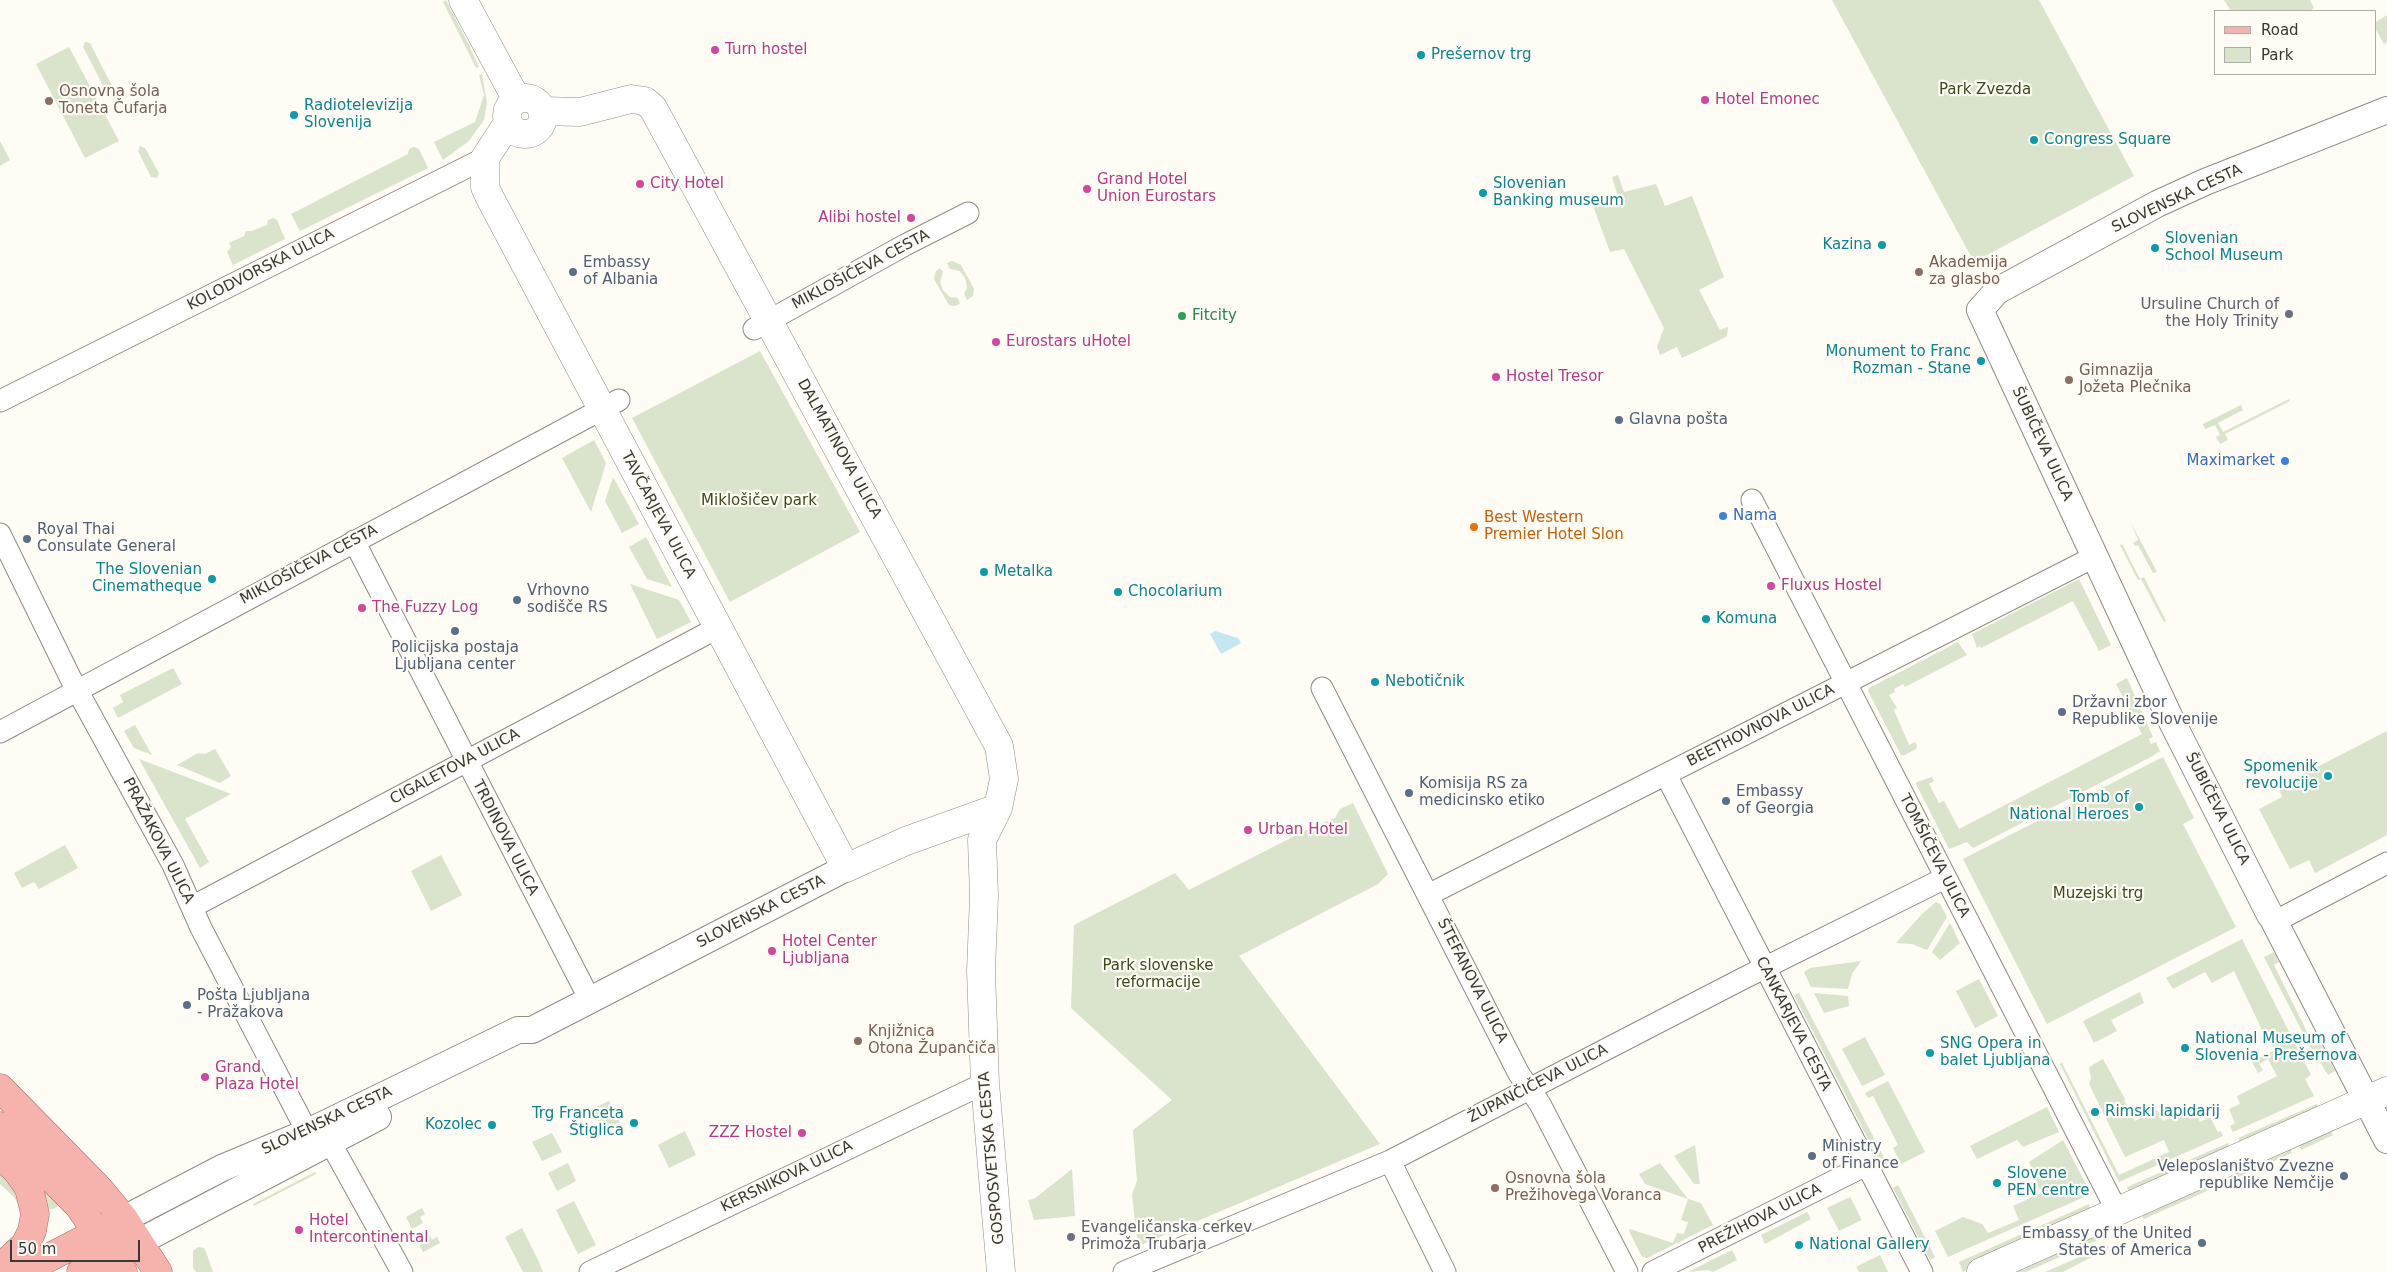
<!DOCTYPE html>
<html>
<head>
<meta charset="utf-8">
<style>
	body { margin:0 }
	#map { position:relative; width:2387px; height:1272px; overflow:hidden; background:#fffbf5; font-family:"DejaVu Sans",sans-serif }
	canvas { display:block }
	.legend { position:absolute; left:2214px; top:10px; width:162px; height:65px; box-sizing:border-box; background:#fffbf5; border:1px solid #b0ada8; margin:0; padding:6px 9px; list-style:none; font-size:15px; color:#3a3834 }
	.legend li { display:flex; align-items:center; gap:10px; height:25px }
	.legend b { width:25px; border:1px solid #b0ada8 }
	.scale { position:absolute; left:10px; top:1240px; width:130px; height:22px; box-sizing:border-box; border:2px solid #3a3834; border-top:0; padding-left:6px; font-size:15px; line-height:18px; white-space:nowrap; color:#3a3834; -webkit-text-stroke:4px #fffbf5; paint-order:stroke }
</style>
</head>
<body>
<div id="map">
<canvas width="2387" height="1272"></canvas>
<ul class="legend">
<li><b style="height:6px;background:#f6b3ad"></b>Road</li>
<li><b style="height:14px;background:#dae3cc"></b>Park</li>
</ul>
<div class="scale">50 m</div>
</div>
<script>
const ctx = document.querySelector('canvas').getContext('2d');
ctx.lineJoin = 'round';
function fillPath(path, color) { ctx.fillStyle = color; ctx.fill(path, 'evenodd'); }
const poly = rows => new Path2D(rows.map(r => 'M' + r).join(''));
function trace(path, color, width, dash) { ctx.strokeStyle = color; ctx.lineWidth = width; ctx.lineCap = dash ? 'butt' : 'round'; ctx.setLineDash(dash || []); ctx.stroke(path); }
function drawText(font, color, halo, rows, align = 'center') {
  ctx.font = font + ' "DejaVu Sans",sans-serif'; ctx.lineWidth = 4.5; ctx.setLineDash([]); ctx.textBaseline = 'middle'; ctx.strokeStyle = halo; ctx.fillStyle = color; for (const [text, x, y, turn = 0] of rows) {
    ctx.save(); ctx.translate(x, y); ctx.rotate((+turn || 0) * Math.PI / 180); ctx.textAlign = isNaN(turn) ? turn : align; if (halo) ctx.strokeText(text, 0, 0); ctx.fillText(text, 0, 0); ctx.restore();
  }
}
fillPath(poly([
	[446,0,467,41,479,67,476,68,443,2],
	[1832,0,2039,0,2134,176,1974,262],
	[2224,0,2310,0,2314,8,2309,11,2231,11],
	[2387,15,2387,42,2384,44,2376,30,2376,22],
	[85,42,90,43,116,94,115,99,109,97,83,47],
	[69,47,119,141,85,158,36,64],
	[482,74,487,103,484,120,469,141,443,160,434,142,475,122,484,95,479,75],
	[0,141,10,160,0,166],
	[140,146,145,148,159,173,157,178,151,177,138,151],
	[414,147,419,149,428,168,300,231,291,214,408,154,409,149],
	[1618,175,1624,192,1656,184,1665,206,1692,196,1724,277,1699,290,1720,330,1728,327,1727,336,1724,338,1682,358,1677,347,1660,355,1657,347,1664,328,1624,249,1610,252,1592,203,1599,200,1601,204,1618,197,1612,177],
	[273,218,277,220,285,239,233,265,227,252,231,247,229,243,244,236,246,231,252,231,267,225,268,220],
	[952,261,961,265,974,289,973,296,967,300,964,294,967,288,966,280,960,271,950,269,947,263],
	[940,268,943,272,940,282,943,290,950,297,958,298,960,304,954,306,949,305,934,279,936,271],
	[760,351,860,532,730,602,632,418],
	[2289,399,2290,401,2225,434,2228,440,2220,444,2216,437,2220,435,2215,425,2205,429,2203,424,2241,405,2243,410,2218,423,2223,432],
	[594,440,606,463,591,512,562,458],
	[613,477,639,524,622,533,605,501],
	[2131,523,2157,572,2153,573,2138,545,2135,546,2133,543,2138,540],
	[646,537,672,587,647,579,629,547],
	[2122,544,2140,579,2144,577,2166,621,2164,622,2141,579,2138,580,2120,545],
	[2079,579,2111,645,2099,651,2073,601,1981,648,1980,646,1977,648,1972,634],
	[630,584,679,600,691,622,657,639],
	[1958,642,1967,655,1905,687,1903,684,1894,689,1895,692,1889,695,1897,708,1894,710,1909,745,1915,742,1917,746,1916,749,1903,756,1901,755,1868,691,1869,688],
	[173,668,182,684,118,718,113,708,123,702,120,695],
	[2127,678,2153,737,2149,739,2151,744,2156,742,2160,751,2149,758,1973,848,1967,842,1949,849,1916,784,1917,782,1932,777,1934,781,1929,784,1939,803,1944,801,1959,829,2142,734,2116,684],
	[135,725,152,755,134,748,124,731],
	[2387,731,2387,835,2315,873,2309,860,2290,869,2259,809,2282,797,2278,787],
	[215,749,231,776,220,783,177,765,198,753,205,754],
	[2163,757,2194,818,2183,824,2236,927,2047,1024,1963,859],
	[139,759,231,794,185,819,209,862,200,868],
	[1353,803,1388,874,1378,884,1239,956,1380,1144,1138,1246,1132,1195,1137,1181,1133,1130,1172,1100,1071,1008,1074,925,1175,873,1189,890,1314,826,1335,818,1340,809],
	[65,845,78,868,39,889,34,882,22,888,14,873],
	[441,855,462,895,431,911,411,871],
	[1936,902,1940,904,1947,917,1927,950,1912,944,1896,943,1922,914],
	[1950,923,1960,943,1940,960,1932,952],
	[2242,939,2311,1075,2305,1079,2314,1096,2233,1132,2230,1126,2235,1123,2229,1109,2240,1104,2237,1096,2277,1076,2268,1059,2259,1064,2263,1070,2258,1073,2252,1062,2275,1050,2264,1030,2262,1030,2234,971,2212,983,2205,972,2173,989,2166,978],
	[2274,952,2279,962,2274,965,2314,1046,2320,1043,2335,1071,2328,1075,2308,1043,2264,957],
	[1861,961,1852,974,1848,989,1811,987,1804,972,1810,968],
	[1979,979,1998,1016,1975,1028,1956,991],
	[2140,992,2144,1003,2111,1020,2117,1031,2094,1043,2083,1021],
	[1799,993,1889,1167,1884,1170,1794,995],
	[1814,993,1848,996,1849,1006,1824,1013],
	[1865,1037,1885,1075,1862,1086,1842,1049],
	[2103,1059,2125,1099,2124,1100,2135,1121,2157,1110,2163,1121,2192,1106,2200,1122,2210,1117,2218,1132,2221,1131,2223,1136,2119,1182,2060,1064,2062,1063,2119,1175,2169,1152,2164,1140,2125,1157,2089,1084,2091,1078,2089,1067],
	[1888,1081,1925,1152,1901,1164,1893,1148,1898,1145,1873,1096,1868,1098,1865,1093],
	[609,1101,620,1122,603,1130,592,1109],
	[2317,1104,2319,1109,2240,1143,2238,1138],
	[2047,1107,2059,1132,2023,1147,2017,1140,1977,1159,1970,1146],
	[2330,1130,2333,1135,2301,1150,2299,1144],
	[685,1131,696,1155,669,1168,658,1145],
	[552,1133,562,1152,542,1161,532,1142],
	[2063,1140,2091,1194,1948,1257,1935,1231,1963,1217,1982,1224,1988,1233,2019,1220,2013,1206,2041,1193,2029,1162],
	[2228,1143,2230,1148,2129,1193,2127,1187],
	[1695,1145,1700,1184,1694,1184,1674,1156],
	[2290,1148,2292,1153,2230,1181,2228,1178,2287,1152],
	[568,1163,576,1181,557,1191,548,1173],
	[1660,1163,1688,1199,1701,1203,1713,1225,1647,1258,1642,1257,1629,1231,1630,1229,1673,1243,1677,1233,1684,1234,1688,1222,1681,1220,1688,1199,1645,1184,1639,1174],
	[0,1164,27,1207,19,1206,14,1197,0,1184],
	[1072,1169,1075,1216,1034,1220,1028,1200,1034,1199],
	[315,1172,316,1174,254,1206,253,1204],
	[37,1182,59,1206,53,1209,43,1208],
	[2217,1183,2218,1186,2144,1219,2142,1216],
	[1898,1185,1935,1257,1930,1260,1893,1188],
	[1850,1197,1862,1220,1839,1231,1827,1208],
	[574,1201,596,1245,578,1254,556,1210],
	[2089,1204,2091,1210,2008,1253,1963,1272,1959,1262],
	[422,1208,425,1214,420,1217,423,1223,412,1229,406,1217],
	[1807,1212,1811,1219,1765,1244,1761,1235],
	[522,1228,539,1262,543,1272,523,1272,505,1237],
	[2105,1230,2107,1236,2026,1272,2011,1272],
	[429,1234,432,1240,437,1237,440,1243,423,1252,417,1240],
	[2107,1245,2109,1248,2063,1272,2045,1272],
	[198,1247,204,1248,206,1252,213,1272,196,1272,193,1268,193,1251],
	[1732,1250,1737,1260,1713,1272,1708,1270,1688,1272],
	[1880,1255,1888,1272,1859,1272,1856,1267]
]), '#dae3cc');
fillPath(poly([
	[1215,631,1238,638,1241,643,1221,654,1210,634]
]), '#c4e8f3');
const minor = poly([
	[754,329,905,245,968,213],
	[0,401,485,158],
	[1752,500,2117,1211],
	[0,534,71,679,173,865,201,928,314,1145],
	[354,541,590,1000],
	[1322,688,1519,1074,1540,1104,1627,1272],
	[0,732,619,400],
	[1666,775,1922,1272],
	[1428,895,2094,557],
	[192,907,719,627],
	[2274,922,2387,863],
	[330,1142,402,1272],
	[1390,1161,1445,1272],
	[590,1272,985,1083],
	[1124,1272,1390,1161,1744,978,1945,878],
	[1653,1272,1866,1165]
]);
const tertiary = poly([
	[2270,915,2169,716,1980,310,1997,291,2157,204,2205,182,2387,110],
	[2272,917,2387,1140],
	[124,1219,222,1168,308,1132,518,1030,532,1030,846,868],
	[139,1242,378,1117]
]);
const secondary = poly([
	[463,0,517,100],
	'507 116a18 18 0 1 1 36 0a18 18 0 1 1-36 0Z',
	[542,111,580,112,631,99,645,101,653,108,999,746,1004,779,998,808,982,840,984,896,981,971,985,1083,1001,1272],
	[508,123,485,158,485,187,490,198,846,868,906,841,998,808],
	[1981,1272,2387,1091]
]);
const primary = poly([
	[0,1088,100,1190,124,1219,158,1272],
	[0,1126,79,1206,123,1272],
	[0,1154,17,1171,29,1188,35,1214,32,1231,25,1245,0,1268],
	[21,1272,114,1224],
	[81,1272,128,1247]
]);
trace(minor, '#918b82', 23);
trace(tertiary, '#918b82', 28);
trace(secondary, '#918b82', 29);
trace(primary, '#b0675f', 29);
trace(minor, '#fff', 21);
trace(tertiary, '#fff', 26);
trace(secondary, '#fff', 28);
trace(primary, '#f6b3ad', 28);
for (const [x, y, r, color] of [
	[715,50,5,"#d1479c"],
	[1421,55,5,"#0f9aa8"],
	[1705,100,5,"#d1479c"],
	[49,101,5,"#8d6e63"],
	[294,115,5,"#0f9aa8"],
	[2034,140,5,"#0f9aa8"],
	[640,184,5,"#d1479c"],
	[1087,189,5,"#d1479c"],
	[1483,193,5,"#0f9aa8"],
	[911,218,5,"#d1479c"],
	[1882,245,5,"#0f9aa8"],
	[2155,248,5,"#0f9aa8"],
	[573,272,5,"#5c6f8a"],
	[1919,272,5,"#8d6e63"],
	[2289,314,5,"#6b7280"],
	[1182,316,5,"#2e9e5b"],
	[996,342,5,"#d1479c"],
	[1981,361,5,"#0f9aa8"],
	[1496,377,5,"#d1479c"],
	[2069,380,5,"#8d6e63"],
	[1619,420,5,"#5c6f8a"],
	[2285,461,5,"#3f7fe0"],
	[1723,516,5,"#3f7fe0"],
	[1474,527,5,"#e8710a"],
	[27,539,5,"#5c6f8a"],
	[984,572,5,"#0f9aa8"],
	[212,579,5,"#0f9aa8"],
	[1771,586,5,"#d1479c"],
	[1118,592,5,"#0f9aa8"],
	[517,600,5,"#5c6f8a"],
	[362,608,5,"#d1479c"],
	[1706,619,5,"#0f9aa8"],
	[455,631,5,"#5c6f8a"],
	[1375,682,5,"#0f9aa8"],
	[2062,712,5,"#5c6f8a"],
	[2328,776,5,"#0f9aa8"],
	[1409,793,5,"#5c6f8a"],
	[1726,801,5,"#5c6f8a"],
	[2139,807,5,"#0f9aa8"],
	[1248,830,5,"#d1479c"],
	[772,951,5,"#d1479c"],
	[187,1005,5,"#5c6f8a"],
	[858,1041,5,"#8d6e63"],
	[2185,1048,5,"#0f9aa8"],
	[1930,1053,5,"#0f9aa8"],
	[205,1077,5,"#d1479c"],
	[2095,1112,5,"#0f9aa8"],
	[634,1123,5,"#0f9aa8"],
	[492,1125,5,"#0f9aa8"],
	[802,1133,5,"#d1479c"],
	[1812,1156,5,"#5c6f8a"],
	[2344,1176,5,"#5c6f8a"],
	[1997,1183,5,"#0f9aa8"],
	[1495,1188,5,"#8d6e63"],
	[299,1230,5,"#d1479c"],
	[1071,1237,5,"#6b7280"],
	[2202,1243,5,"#5c6f8a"],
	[1799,1245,5,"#0f9aa8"]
]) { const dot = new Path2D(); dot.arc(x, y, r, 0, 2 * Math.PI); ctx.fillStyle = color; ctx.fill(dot); trace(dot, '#fffbf5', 2); }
drawText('15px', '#b23c85', '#fffbf5', [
	["Turn hostel",725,50],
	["Hotel Emonec",1715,100],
	["Grand Hotel",1097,180],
	["Union Eurostars",1097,197],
	["City Hotel",650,184],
	["Alibi hostel",901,218,"right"],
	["Eurostars uHotel",1006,342],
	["Hostel Tresor",1506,377],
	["Fluxus Hostel",1781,586],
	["The Fuzzy Log",372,608],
	["Urban Hotel",1258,830],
	["Hotel Center",782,942],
	["Ljubljana",782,959],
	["Grand",215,1068],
	["Plaza Hotel",215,1085],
	["ZZZ Hostel",792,1133,"right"],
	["Hotel",309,1221],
	["Intercontinental",309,1238]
], 'left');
drawText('15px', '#0d838f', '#fffbf5', [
	["Prešernov trg",1431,55],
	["Radiotelevizija",304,106],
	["Slovenija",304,123],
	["Congress Square",2044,140],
	["Slovenian",1493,184],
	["Banking museum",1493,201],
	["Slovenian",2165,239],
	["School Museum",2165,256],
	["Kazina",1872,245,"right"],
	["Monument to Franc",1971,352,"right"],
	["Rozman - Stane",1971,369,"right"],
	["The Slovenian",202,570,"right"],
	["Cinematheque",202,587,"right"],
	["Metalka",994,572],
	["Chocolarium",1128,592],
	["Komuna",1716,619],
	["Nebotičnik",1385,682],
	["Spomenik",2318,767,"right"],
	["revolucije",2318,784,"right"],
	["Tomb of",2129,798,"right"],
	["National Heroes",2129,815,"right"],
	["National Museum of",2195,1039],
	["Slovenia - Prešernova",2195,1056],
	["SNG Opera in",1940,1044],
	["balet Ljubljana",1940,1061],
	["Rimski lapidarij",2105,1112],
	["Trg Franceta",624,1114,"right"],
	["Štiglica",624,1131,"right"],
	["Kozolec",482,1125,"right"],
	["Slovene",2007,1174],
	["PEN centre",2007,1191],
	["National Gallery",1809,1245]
], 'left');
drawText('15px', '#3b4a1d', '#fffbf5', [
	["Park Zvezda",1985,90],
	["Miklošičev park",759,501],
	["Muzejski trg",2098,894],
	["Park slovenske",1158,966],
	["reformacije",1158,983]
]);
drawText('15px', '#785e54', '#fffbf5', [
	["Osnovna šola",59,92],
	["Toneta Čufarja",59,109],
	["Akademija",1929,263],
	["za glasbo",1929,280],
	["Gimnazija",2079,371],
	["Jožeta Plečnika",2079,388],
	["Knjižnica",868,1032],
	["Otona Župančiča",868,1049],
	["Osnovna šola",1505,1179],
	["Prežihovega Voranca",1505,1196]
], 'left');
drawText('15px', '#3a3834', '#fffbf5', [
	["SLOVENSKA CESTA",2177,199,-25],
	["KOLODVORSKA ULICA",261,270,-27],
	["MIKLOŠIČEVA CESTA",861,270,-28],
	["ŠUBIČEVA ULICA",2042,444,65],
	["DALMATINOVA ULICA",839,449,61],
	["TAVČARJEVA ULICA",658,515,62],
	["MIKLOŠIČEVA CESTA",309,565,-28],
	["BEETHOVNOVA ULICA",1761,726,-27],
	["CIGALETOVA ULICA",455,767,-28],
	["ŠUBIČEVA ULICA",2217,809,63],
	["TRDINOVA ULICA",505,838,63],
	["PRAŽAKOVA ULICA",158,841,63],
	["TOMŠIČEVA ULICA",1934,856,63],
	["SLOVENSKA CESTA",761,912,-27],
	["ŠTEFANOVA ULICA",1472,981,63],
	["CANKARJEVA CESTA",1793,1024,63],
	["ŽUPANČIČEVA ULICA",1538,1084,-27],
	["SLOVENSKA CESTA",327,1121,-25],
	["GOSPOSVETSKA CESTA",992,1158,-95],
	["KERSNIKOVA ULICA",787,1177,-26],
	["PREŽIHOVA ULICA",1760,1219,-27]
]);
drawText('15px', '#4e5e75', '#fffbf5', [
	["Embassy",583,263],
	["of Albania",583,280],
	["Glavna pošta",1629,420],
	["Royal Thai",37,530],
	["Consulate General",37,547],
	["Vrhovno",527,591],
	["sodišče RS",527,608],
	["Policijska postaja",455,648,"center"],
	["Ljubljana center",455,665,"center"],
	["Državni zbor",2072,703],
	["Republike Slovenije",2072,720],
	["Komisija RS za",1419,784],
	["medicinsko etiko",1419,801],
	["Embassy",1736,792],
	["of Georgia",1736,809],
	["Pošta Ljubljana",197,996],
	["- Pražakova",197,1013],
	["Ministry",1822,1147],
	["of Finance",1822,1164],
	["Veleposlaništvo Zvezne",2334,1167,"right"],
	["republike Nemčije",2334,1184,"right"],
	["Embassy of the United",2192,1234,"right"],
	["States of America",2192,1251,"right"]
], 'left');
drawText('15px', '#5b616d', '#fffbf5', [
	["Ursuline Church of",2279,305],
	["the Holy Trinity",2279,322],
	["Evangeličanska cerkev",1081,1228,"left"],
	["Primoža Trubarja",1081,1245,"left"]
], 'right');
drawText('15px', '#27864d', '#fffbf5', [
	["Fitcity",1192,316]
], 'left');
drawText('15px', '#366cbe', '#fffbf5', [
	["Maximarket",2275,461],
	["Nama",1733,516,"left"]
], 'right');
drawText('15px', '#c56008', '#fffbf5', [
	["Best Western",1484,518],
	["Premier Hotel Slon",1484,535]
], 'left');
</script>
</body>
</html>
